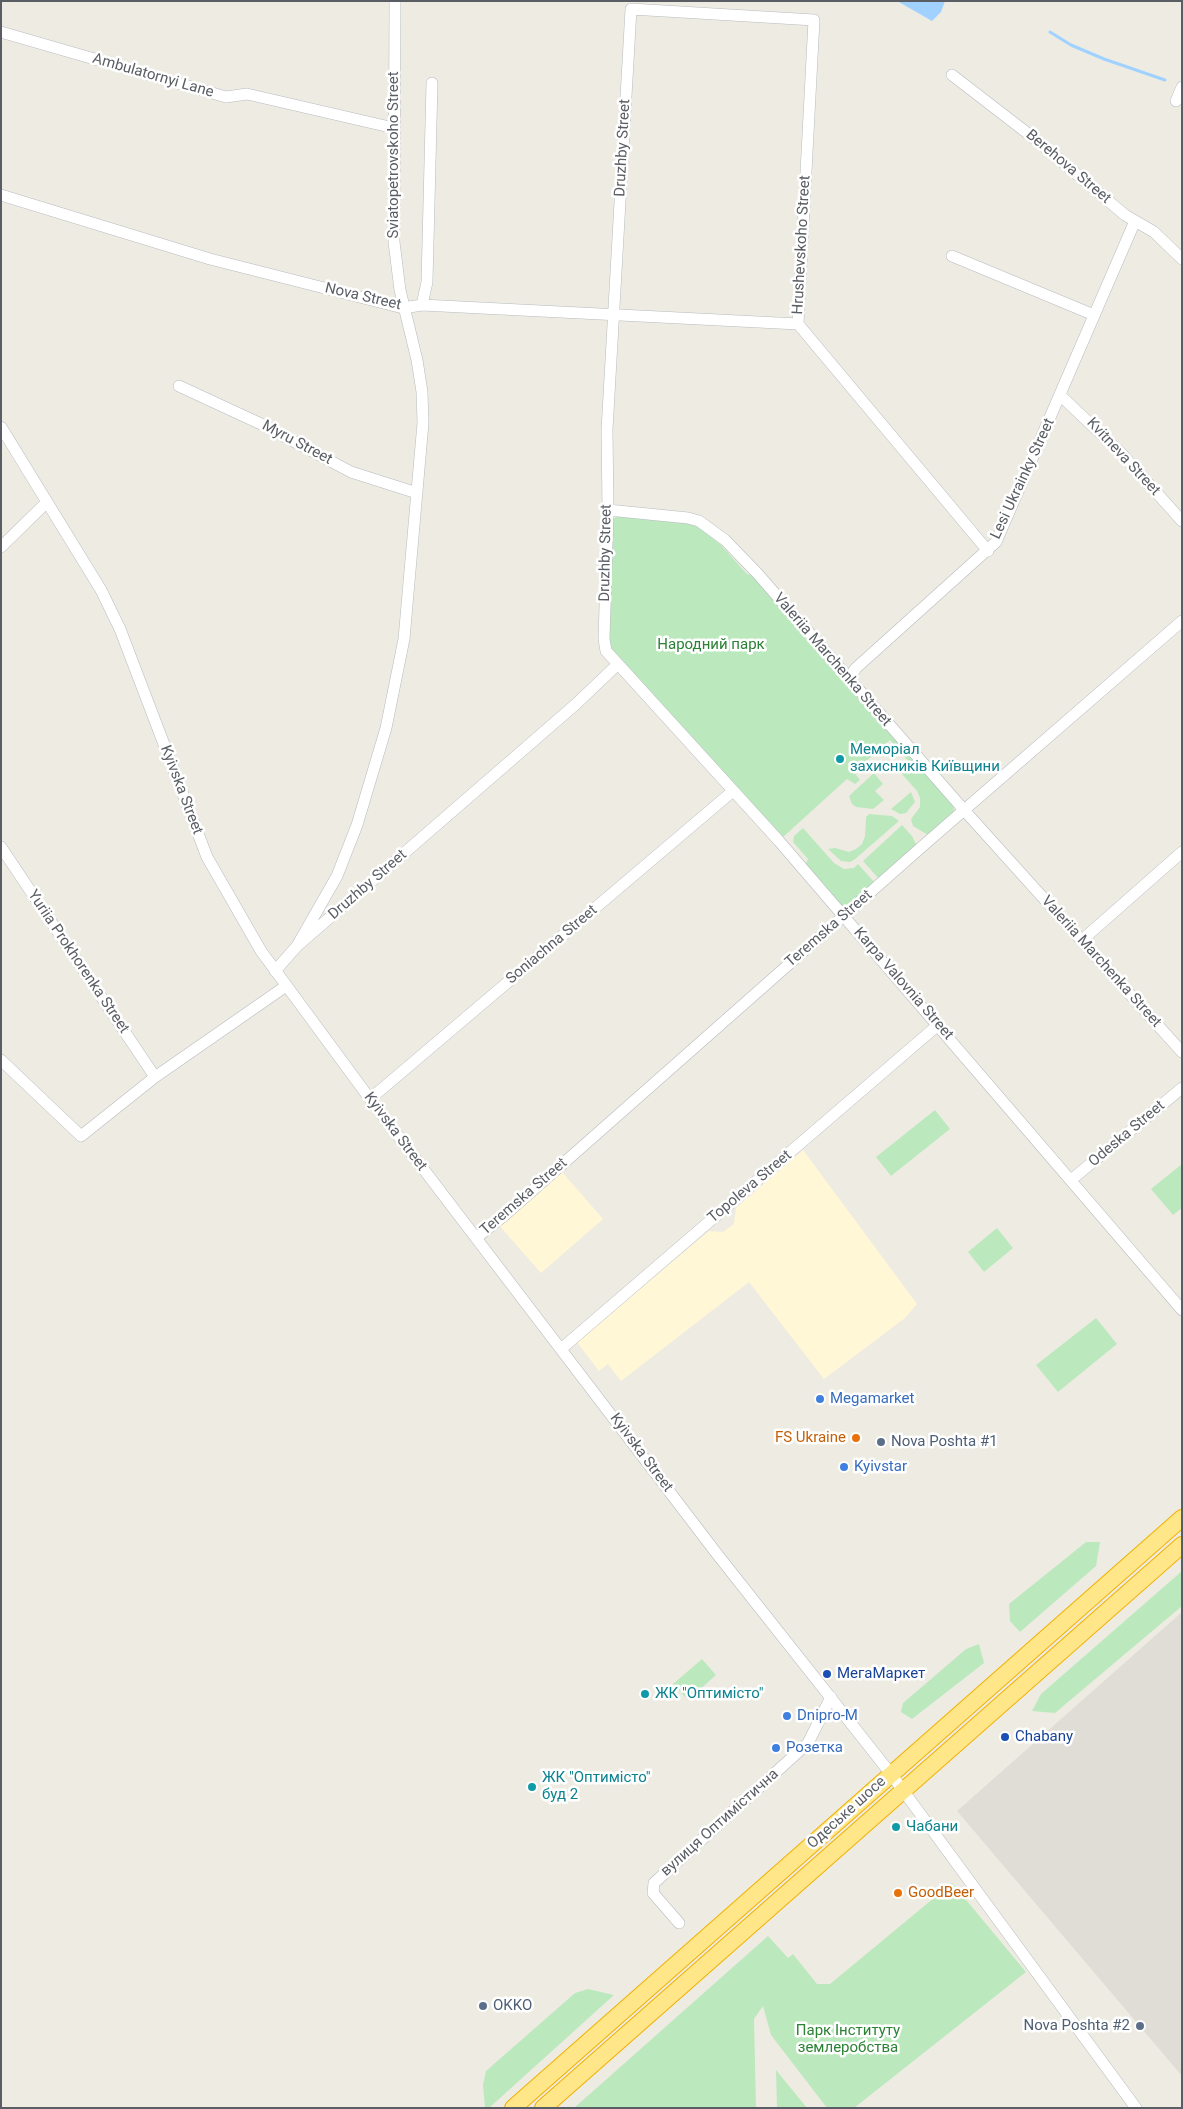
<!DOCTYPE html>
<html>
<head>
<meta charset="utf-8">
<style>
	body { margin:0 }
	#map { position:relative; width:1183px; height:2109px; overflow:hidden; background:#eeece2; font-family:Roboto,sans-serif }
	canvas { display:block }
	.frame { position:absolute; inset:0; border:2px solid #5a5e64; pointer-events:none }
</style>
</head>
<body>
<div id="map">
<canvas width="1183" height="2109"></canvas>
<div class="frame"></div>
</div>
<script>
const ctx = document.querySelector('canvas').getContext('2d');
ctx.lineJoin = 'round';
function fillPath(path, color) { ctx.fillStyle = color; ctx.fill(path, 'evenodd'); }
const poly = rows => new Path2D(rows.map(r => 'M' + r).join(''));
function trace(path, color, width, dash) { ctx.strokeStyle = color; ctx.lineWidth = width; ctx.lineCap = dash ? 'butt' : 'round'; ctx.setLineDash(dash || []); ctx.stroke(path); }
function drawText(font, color, halo, rows, align = 'center') {
  ctx.font = font + ' Roboto,sans-serif'; ctx.lineWidth = 5; ctx.setLineDash([]); ctx.textBaseline = 'middle'; ctx.strokeStyle = halo; ctx.fillStyle = color; for (const [text, x, y, turn = 0] of rows) {
    ctx.save(); ctx.translate(x, y); ctx.rotate((+turn || 0) * Math.PI / 180); ctx.textAlign = isNaN(turn) ? turn : align; if (halo) ctx.strokeText(text, 0, 0); ctx.fillText(text, 0, 0); ctx.restore();
  }
}
fillPath(poly([
	[803,1150,917,1304,905,1318,824,1379,749,1282,621,1381,608,1364,599,1371,577,1342,709,1231,723,1232,734,1224,736,1208],
	[562,1172,603,1219,541,1273,499,1225]
]), '#fff7d6');
fillPath(poly([
	[1182,1612,1182,2076,957,1811]
]), '#dfddd6');
fillPath(poly([
	[618,516,687,523,697,526,720,544,747,574,754,576,953,804,954,811,952,815,928,835,913,826,911,819,920,807,920,798,917,791,902,774,901,769,909,762,890,740,854,772,860,780,855,784,847,779,782,838,611,648,608,639,611,526,613,519],
	[874,773,883,784,875,791,884,800,873,809,856,807,852,804,849,796],
	[911,792,915,802,906,813,900,814,891,809],
	[869,814,892,816,899,821,854,860,850,862,841,861,828,849,835,848,849,852,856,849,862,844,865,836,866,817],
	[902,825,912,836,917,846,879,879,863,861],
	[803,828,834,863,844,869,854,868,858,864,875,883,844,909,805,865,808,859,793,842,794,836],
	[935,1110,950,1129,891,1176,876,1157],
	[1182,1164,1182,1208,1173,1215,1151,1189],
	[997,1228,1013,1248,984,1272,968,1252],
	[1096,1318,1117,1344,1058,1392,1036,1365],
	[1086,1542,1100,1542,1096,1566,1020,1632,1010,1621,1009,1604],
	[1182,1571,1182,1606,1055,1713,1032,1711,1041,1694],
	[979,1644,984,1663,912,1719,901,1712,903,1703,966,1649],
	[702,1659,716,1675,688,1700,673,1684],
	[952,1883,1026,1972,854,2108,827,2108,771,2035,763,2006,754,2019,756,2108,574,2108,768,1936,788,1958,793,1954,817,1984,830,1984],
	[588,1989,614,1995,489,2108,485,2108,483,2085,486,2071,575,1993],
	[776,2070,807,2108,777,2108]
]), '#bce8be');
fillPath(poly([
	[897,1,945,1,941,12,932,21]
]), '#a1d2ff');
trace(poly([
	[1050,32,1071,45,1104,59,1165,80]
]), '#a1d2ff', 3);
const minor = poly([
	[1,32,226,97,247,94,394,128],
	[952,75,1035,139,1125,215,1154,232,1182,259],
	[1176,101,1182,87],
	[1,195,210,259,403,308,422,305,798,324],
	[952,256,1094,315],
	[422,305,427,282,432,83],
	[179,386,261,424,351,472,417,493],
	[1061,396,1121,453,1182,521],
	[1,427,101,590,120,629,207,857,261,951,370,1099,717,1554,891,1774,1136,2108],
	[608,510,688,518,699,521,725,540,757,573,964,810,1182,1052],
	[1,547,47,502],
	[618,664,779,841,1182,1310],
	[849,678,856,668,996,542,1135,221],
	[1,847,155,1077],
	[1082,940,1182,852],
	[297,946,576,704,618,664,606,651,604,639,608,510,607,430,631,9,814,20,798,324,988,551],
	[275,971,297,946,337,876,357,825,386,728,404,639,423,423,422,392,417,360,400,290,394,242,395,1],
	[1,1060,81,1136,155,1077,286,986],
	[370,1099,733,791],
	[1071,1180,1182,1088],
	[476,1238,506,1214,925,844,1182,621],
	[561,1349,938,1025],
	[679,1923,653,1893,654,1883,808,1743,831,1697]
]);
const highway = poly([
	[513,2108,1182,1518],
	[543,2108,1182,1545]
]);
trace(minor, '#b7babf', 12);
trace(highway, '#f0b000', 18);
trace(minor, '#fff', 11);
trace(highway, '#ffe688', 16);
for (const [x, y, r, color] of [
	[840,759,5,"#0f9aa8"],
	[820,1399,5,"#3f7fe0"],
	[856,1438,5,"#e8710a"],
	[881,1442,5,"#5c6f8a"],
	[844,1467,5,"#3f7fe0"],
	[827,1674,5,"#1a4fb4"],
	[645,1694,5,"#0f9aa8"],
	[787,1716,5,"#3f7fe0"],
	[1005,1737,5,"#1a4fb4"],
	[776,1748,5,"#3f7fe0"],
	[532,1787,5,"#0f9aa8"],
	[896,1827,5,"#0f9aa8"],
	[898,1893,5,"#e8710a"],
	[483,2006,5,"#5c6f8a"],
	[1140,2026,5,"#5c6f8a"]
]) { const dot = new Path2D(); dot.arc(x, y, r, 0, 2 * Math.PI); ctx.fillStyle = color; ctx.fill(dot); trace(dot, '#fff', 2); }
drawText('15px', '#5a5e64', '#fff', [
	["Ambulatornyi Lane",153,76,16],
	["Druzhby Street",623,148,-87],
	["Sviatopetrovskoho Street",394,155,-90],
	["Berehova Street",1068,167,40],
	["Hrushevskoho Street",802,245,-87],
	["Nova Street",363,297,13],
	["Myru Street",297,443,28],
	["Kvitneva Street",1123,457,47],
	["Lesi Ukrainky Street",1023,479,-65],
	["Druzhby Street",606,553,-89],
	["Valeriia Marchenka Street",832,660,49],
	["Kyivska Street",181,790,69],
	["Druzhby Street",368,885,-41],
	["Teremska Street",829,929,-41],
	["Soniachna Street",552,945,-40],
	["Yuriia Prokhorenka Street",78,962,56],
	["Valeriia Marchenka Street",1101,962,48],
	["Karpa Valovnia Street",903,984,49],
	["Kyivska Street",395,1132,53],
	["Odeska Street",1127,1134,-40],
	["Topoleva Street",750,1187,-40],
	["Teremska Street",524,1197,-41],
	["Kyivska Street",641,1453,53],
	["Одеське шосе",847,1813,-42],
	["вулиця Оптимістична",720,1823,-42]
]);
drawText('15px', '#2c8234', '#fff', [
	["Народний парк",711,645],
	["Парк Інституту",848,2031],
	["землеробства",848,2048]
]);
drawText('15px', '#0d838f', '#fff', [
	["Меморіал",850,750],
	["захисників Київщини",850,767],
	["ЖК \"Оптимісто\"",655,1694],
	["ЖК \"Оптимісто\"",542,1778],
	["буд 2",542,1795],
	["Чабани",906,1827]
], 'left');
drawText('15px', '#366cbe', '#fff', [
	["Megamarket",830,1399],
	["Kyivstar",854,1467],
	["Dnipro-M",797,1716],
	["Розетка",786,1748]
], 'left');
drawText('15px', '#c56008', '#fff', [
	["FS Ukraine",846,1438],
	["GoodBeer",908,1893,"left"]
], 'right');
drawText('15px', '#4e5e75', '#fff', [
	["Nova Poshta #1",891,1442],
	["OKKO",493,2006],
	["Nova Poshta #2",1130,2026,"right"]
], 'left');
drawText('15px', '#164399', '#fff', [
	["МегаМаркет",837,1674],
	["Chabany",1015,1737]
], 'left');
</script>
</body>
</html>
